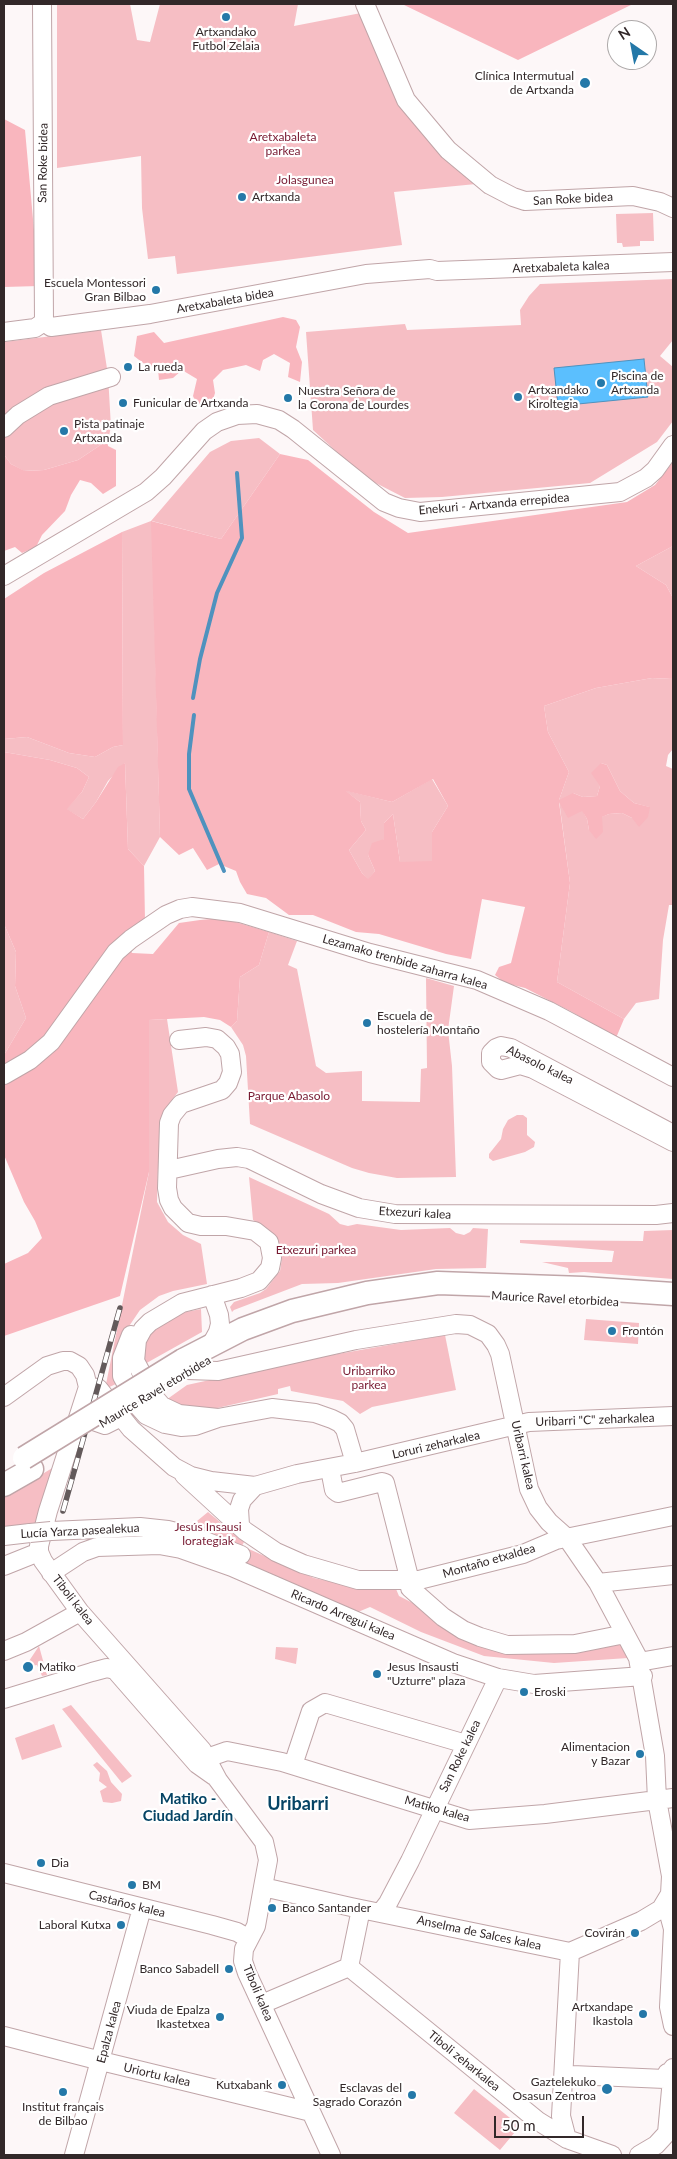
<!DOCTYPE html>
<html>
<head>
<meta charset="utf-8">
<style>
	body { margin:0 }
	#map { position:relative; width:677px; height:2159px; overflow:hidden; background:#fdf7f8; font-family:Lato,sans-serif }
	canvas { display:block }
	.frame { position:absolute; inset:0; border:5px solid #322829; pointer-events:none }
	.north { position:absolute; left:607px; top:20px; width:50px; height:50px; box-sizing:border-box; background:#fff; border:1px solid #ada9a9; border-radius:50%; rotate:327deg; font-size:14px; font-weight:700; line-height:20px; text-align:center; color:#322829 }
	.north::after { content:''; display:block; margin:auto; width:18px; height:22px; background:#2478a8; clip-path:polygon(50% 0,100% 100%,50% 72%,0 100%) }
	.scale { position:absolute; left:494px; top:2116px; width:90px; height:22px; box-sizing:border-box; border:2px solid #322829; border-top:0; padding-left:6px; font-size:15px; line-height:18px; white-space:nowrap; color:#322829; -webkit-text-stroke:4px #fff; paint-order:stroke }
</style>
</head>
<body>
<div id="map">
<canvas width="677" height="2159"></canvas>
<div class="frame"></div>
<div class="north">N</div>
<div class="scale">50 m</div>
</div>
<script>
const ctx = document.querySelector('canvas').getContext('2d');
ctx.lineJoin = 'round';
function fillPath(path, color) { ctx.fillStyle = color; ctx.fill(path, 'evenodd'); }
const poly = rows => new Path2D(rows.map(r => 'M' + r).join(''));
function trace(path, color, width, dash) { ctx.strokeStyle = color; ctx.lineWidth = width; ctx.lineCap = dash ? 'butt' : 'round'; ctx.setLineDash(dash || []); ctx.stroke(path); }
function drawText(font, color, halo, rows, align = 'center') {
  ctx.font = font + ' Lato,sans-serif'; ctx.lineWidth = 4.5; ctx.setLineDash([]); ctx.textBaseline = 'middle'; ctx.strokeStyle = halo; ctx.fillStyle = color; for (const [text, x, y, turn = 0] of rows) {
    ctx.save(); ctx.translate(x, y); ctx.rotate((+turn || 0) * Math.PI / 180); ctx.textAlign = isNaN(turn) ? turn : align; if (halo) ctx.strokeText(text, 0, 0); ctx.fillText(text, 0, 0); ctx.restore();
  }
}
fillPath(poly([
	[57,4,130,4,137,40,150,42,160,4,298,4,294,26,361,13,404,105,476,184,394,192,402,245,177,274,175,256,148,259,142,208,141,156,57,168],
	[653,213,654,241,640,241,640,246,623,247,622,243,617,243,616,214],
	[673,279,673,340,660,356,673,367,673,421,657,442,590,483,442,497,405,498,364,477,313,430,306,332,405,324,407,330,521,325,520,310,529,296,540,284],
	[101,330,108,375,111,427,108,440,78,460,44,470,24,471,11,464,5,456,4,448,4,342],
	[259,438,280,454,221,539,152,521,160,837,144,866,128,849,125,763,108,781,96,802,83,819,66,809,82,792,89,777,77,768,50,760,4,752,4,739,27,737,69,753,95,757,113,747,123,745,122,532,151,521,210,452,231,441],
	[673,546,673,598,666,585,636,566],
	[652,678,673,679,673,749,668,755,666,766,673,769,673,905,669,905,663,940,659,999,636,1003,624,1019,557,982,570,883,559,800,569,772,548,732,544,706,596,688],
	[601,763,607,765,620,791,634,803,649,807,632,818,622,813,609,814,601,817,589,830,587,819,573,793,583,797,597,796,600,786],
	[432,779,448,806,432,832,432,862,400,862,393,814,384,823,384,839,368,855,375,871,368,880,362,873,349,850,366,830,361,821,360,802,344,790,392,802],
	[4,924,16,952,15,986,26,1018,4,1055],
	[269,932,297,941,288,965,297,969,316,1066,326,1073,362,1071,362,1101,420,1102,421,1069,427,1068,426,978,454,986,448,1030,452,1066,456,1177,397,1178,369,1173,352,1168,250,1124,246,1056,243,1045,231,1027,237,1021,240,977,259,965],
	[167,1019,178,1092,165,1109,158,1166,157,1202,168,1222,183,1235,201,1244,207,1284,173,1291,159,1296,140,1310,117,1344,113,1372,116,1384,105,1389,149,1172,149,1020],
	[517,1115,523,1115,527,1118,527,1135,535,1142,534,1147,525,1152,493,1161,489,1158,489,1154,501,1139,503,1129,508,1120],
	[249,1177,329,1214,340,1224,348,1226,357,1224,401,1230,450,1228,456,1233,464,1235,470,1232,473,1228,488,1229,486,1268,436,1269,338,1283,302,1284,234,1310,232,1312,230,1307,234,1302,260,1293,266,1289,280,1271,282,1258,281,1247,275,1238,268,1229,253,1220],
	[673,1230,673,1279,584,1272,569,1273,568,1268,542,1262,612,1262,614,1251,520,1243,520,1240,643,1241,644,1231],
	[201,1309,202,1332,143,1365,144,1341,155,1325,171,1315],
	[586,1319,639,1323,638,1344,584,1340],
	[445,1335,456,1390,372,1407,360,1414,343,1401,291,1391,290,1386,278,1389,278,1394,213,1409,186,1411,166,1400,187,1385,287,1363],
	[59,1464,37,1528,4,1531,4,1497],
	[208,1512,244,1542,242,1546,314,1578,361,1588,396,1589,399,1596,480,1637,618,1638,628,1658,554,1663,484,1656,421,1632,370,1607,358,1612,116,1520,186,1525,197,1521],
	[39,1646,47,1675,42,1676,37,1665,25,1667],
	[276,1647,298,1648,296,1664,275,1659],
	[71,1705,132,1776,122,1783,62,1709],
	[54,1724,62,1747,22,1760,15,1738],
	[97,1762,107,1771,111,1782,122,1794,121,1801,112,1803,103,1802,100,1791,107,1787,99,1781,100,1773,93,1765],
	[474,2089,520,2126,500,2150,454,2113]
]), '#f6bec4');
fillPath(poly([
	[402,4,633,4,518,60],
	[4,119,25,130,39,286,4,287],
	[283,317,296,320,300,327,296,347,302,362,300,382,288,377,290,363,274,354,263,360,260,371,246,365,223,370,213,380,215,393,211,406,197,405,193,396,197,379,182,370,173,378,159,380,158,369,143,363,134,356,137,336,154,332,164,343],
	[108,440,108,446,116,450,116,486,103,494,91,483,80,480,71,495,65,511,42,535,36,547,22,553,15,547,4,551,4,448,5,456,11,464,25,471,44,470,78,460],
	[280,454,308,460,374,512,408,533,627,502,655,485,673,462,673,546,636,566,666,585,673,598,673,679,652,678,596,688,544,706,548,732,569,772,559,800,573,793,583,797,597,796,600,786,591,773,601,763,607,765,620,791,634,803,650,807,648,817,639,827,632,818,622,813,609,814,602,817,603,832,596,839,589,830,587,819,582,811,568,818,559,802,570,883,557,982,624,1019,616,1038,572,1012,525,988,505,983,495,975,499,967,511,963,525,907,482,899,471,959,446,954,379,934,356,932,313,915,289,915,266,898,247,894,240,882,236,871,219,864,207,870,193,848,179,855,160,837,151,521,221,539],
	[433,779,448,806,432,832,432,861,400,862,393,814,384,823,384,839,372,843,368,855,375,871,368,879,362,873,349,850,366,830,361,821,360,802,346,791,392,802],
	[122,532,123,745,113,747,95,757,69,753,27,737,4,739,4,599,44,573],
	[4,752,50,760,77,768,89,777,82,792,67,809,83,819,96,802,118,767,125,763,128,849,144,866,145,921,124,933,132,953,153,954,179,923,200,920,222,918,269,932,259,965,240,977,237,1021,231,1027,220,1020,204,1017,149,1020,149,1172,120,1296,4,1336,4,1264,28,1253,42,1238,35,1221,24,1202,4,1155,4,1055,26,1018,15,986,16,952,4,924]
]), '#f9b6be');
const water = poly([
	[644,359,648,397,558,406,554,368,644,359]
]);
fillPath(water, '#5bbffe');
trace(water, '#4f92be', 1);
trace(poly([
	[193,698,200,659,217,593,242,538,237,473],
	[194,715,189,754,189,789,224,871]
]), '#4f92be', 4);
const minor = poly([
	[42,4,44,322],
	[365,4,406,100,448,150,490,185,513,197,525,201,633,196,660,202,673,208],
	[44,322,51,327,150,314,366,274,430,269,437,271,673,262],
	[4,332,35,328,44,322],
	[4,428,18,415,49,396,111,377],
	[4,576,146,492,163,477,204,431,217,422,237,415,257,414,279,420,293,429,384,502,399,508,420,512,620,492,646,478,655,470,673,445],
	[179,1040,206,1037,217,1039,226,1047,230,1054,232,1072,228,1083,222,1090,181,1104,172,1115,169,1123,167,1188,169,1200,173,1208,188,1223,201,1226,226,1226,255,1231,269,1242,272,1258,270,1268,259,1281,241,1288,182,1303,150,1322,143,1329,137,1340,135,1361,155,1398,162,1406,179,1414,218,1418],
	[4,1075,30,1060,51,1042,116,952,131,939,166,915,180,909,192,907,240,913,370,953,477,980,549,1011,673,1077],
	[673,1134,511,1048,501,1046,496,1048,491,1053,491,1062,498,1069,501,1070,520,1065,533,1069,673,1142],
	[169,1170,218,1159,237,1157,249,1159,321,1194,359,1208,395,1214,656,1215,673,1213],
	[212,1295,219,1315,220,1324,218,1332,212,1343],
	[131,1335,122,1358,122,1376,138,1406,146,1415,165,1424,181,1427,195,1426,218,1418,272,1408,315,1413,332,1419,340,1423,345,1429,355,1463],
	[187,1370,218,1371,356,1340,456,1324,470,1325,488,1334,496,1345,500,1354,529,1489,538,1508,549,1522,567,1538,598,1583,638,1658,655,1756,657,1800,671,1876,670,1894,661,1909,641,1921,570,1952,351,1907,263,1887],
	[88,1387,48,1511,39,1546,39,1552,43,1561,80,1612,202,1750,218,1780,264,1842,268,1860,263,1887,256,1926,244,1949,243,1961,247,1973,331,2155],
	[88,1387,98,1388,131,1429,174,1467,191,1476,211,1481,255,1486,297,1474,355,1463,529,1422,673,1416],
	[4,1397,47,1366,63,1361,70,1361,79,1366,85,1375,88,1387],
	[82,1413,85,1418,105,1425,121,1417],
	[330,1469,334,1490,338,1493,382,1482,385,1483,410,1581],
	[184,1475,245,1531,276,1552,303,1564,358,1580,419,1580,523,1554,556,1540,673,1516],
	[240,1525,239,1509,242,1500,255,1486],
	[51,1531,140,1527,168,1530,192,1536,241,1555],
	[4,1536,30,1533],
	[4,1566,39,1552],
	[51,1573,83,1552,97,1547,159,1545,181,1549,232,1567,453,1663,498,1678,534,1684,643,1676],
	[598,1583,673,1575],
	[410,1588,443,1617,463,1630,480,1637,507,1645,575,1644,620,1635],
	[4,1651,26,1642,80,1612],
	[639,1662,673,1656],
	[4,1699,92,1672,107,1668,115,1670,197,1764,214,1776],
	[207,1758,227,1751,282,1762,469,1820,545,1814,673,1798],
	[293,1765,311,1711,325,1703,466,1744],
	[4,1873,212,1925,237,1932,249,1939],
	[666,1903,673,1929,669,2007,673,2026],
	[381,1912,388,1903,410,1861,498,1678],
	[349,1967,538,2121,567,2139,612,2155],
	[349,1967,361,1909],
	[262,2004,349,1967],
	[4,2036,101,2061,311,2112],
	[572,2075,665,2079,667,2073],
	[567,2139,561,2116,570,1952],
	[74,2155,142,1908],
	[639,2155,656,2145,667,2133,673,2068]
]);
const major = poly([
	[183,1360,243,1329,292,1311,367,1293,438,1283,583,1288,673,1294],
	[4,1485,32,1469]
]);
trace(minor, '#c0a5a8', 20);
trace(major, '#c0a5a8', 25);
trace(minor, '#fff', 18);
trace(major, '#fff', 22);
const rail = poly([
	[63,1511,120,1308]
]);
trace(rail, '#635a5b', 5.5);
trace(rail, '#fff', 4, [11]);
const minorBridge = poly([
	[30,1533,51,1531]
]);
const majorBridge = poly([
	[24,1458,183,1360]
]);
trace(minorBridge, '#c0a5a8', 20, []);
trace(majorBridge, '#c0a5a8', 25, []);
trace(minorBridge, '#fff', 18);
trace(majorBridge, '#fff', 22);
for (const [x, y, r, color] of [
	[226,17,5,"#2478a8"],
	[585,83,6,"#2478a8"],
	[242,197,5,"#2478a8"],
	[156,290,5,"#2478a8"],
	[128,367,5,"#2478a8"],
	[601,383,5,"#2478a8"],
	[518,397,5,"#2478a8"],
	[288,398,5,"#2478a8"],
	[123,403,5,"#2478a8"],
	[64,431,5,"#2478a8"],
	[367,1023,5,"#2478a8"],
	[612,1331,5,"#2478a8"],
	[28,1667,6,"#2478a8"],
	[377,1674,5,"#2478a8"],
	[524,1692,5,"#2478a8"],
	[640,1754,5,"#2478a8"],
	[41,1863,5,"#2478a8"],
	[132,1885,5,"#2478a8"],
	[272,1908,5,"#2478a8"],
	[121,1925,5,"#2478a8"],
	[635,1933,5,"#2478a8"],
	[229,1969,5,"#2478a8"],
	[643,2014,5,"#2478a8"],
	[220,2017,5,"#2478a8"],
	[282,2085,5,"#2478a8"],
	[607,2089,6,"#2478a8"],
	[63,2092,5,"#2478a8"],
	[412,2095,5,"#2478a8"]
]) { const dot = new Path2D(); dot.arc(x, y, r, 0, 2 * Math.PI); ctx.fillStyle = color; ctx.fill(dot); trace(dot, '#fff', 2); }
drawText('12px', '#322829', '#fff', [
	["Artxandako",226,32,"center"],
	["Futbol Zelaia",226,46,"center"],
	["Clínica Intermutual",574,76,"right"],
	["de Artxanda",574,90,"right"],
	["Artxanda",252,197],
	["Escuela Montessori",146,283,"right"],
	["Gran Bilbao",146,297,"right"],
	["La rueda",138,367],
	["Piscina de",611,376],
	["Artxanda",611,390],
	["Artxandako",528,390],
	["Kiroltegia",528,404],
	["Nuestra Señora de",298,391],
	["la Corona de Lourdes",298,405],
	["Funicular de Artxanda",133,403],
	["Pista patinaje",74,424],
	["Artxanda",74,438],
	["Escuela de",377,1016],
	["hostelería Montaño",377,1030],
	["Frontón",622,1331],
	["Matiko",39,1667],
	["Jesus Insausti",387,1667],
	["\"Uzturre\" plaza",387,1681],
	["Eroski",534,1692],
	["Alimentacion",630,1747,"right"],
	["y Bazar",630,1761,"right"],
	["Dia",51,1863],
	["BM",142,1885],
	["Banco Santander",282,1908],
	["Laboral Kutxa",111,1925,"right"],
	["Covirán",625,1933,"right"],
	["Banco Sabadell",219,1969,"right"],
	["Artxandape",633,2007,"right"],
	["Ikastola",633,2021,"right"],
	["Viuda de Epalza",210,2010,"right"],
	["Ikastetxea",210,2024,"right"],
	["Gaztelekuko",596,2082,"right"],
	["Osasun Zentroa",596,2096,"right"],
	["Kutxabank",272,2085,"right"],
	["Esclavas del",402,2088,"right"],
	["Sagrado Corazón",402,2102,"right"],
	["Institut français",63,2107,"center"],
	["de Bilbao",63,2121,"center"]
], 'left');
drawText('12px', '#771931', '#fff', [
	["Aretxabaleta",283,137],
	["parkea",283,151],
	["Jolasgunea",305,180],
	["Parque Abasolo",289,1096],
	["Etxezuri parkea",316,1250],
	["Uribarriko",369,1371],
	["parkea",369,1385],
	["Jesús Insausi",208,1527],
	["lorategiak",208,1541]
]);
drawText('12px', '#322829', '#fff', [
	["San Roke bidea",43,163,-89],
	["San Roke bidea",573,199,-3],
	["Aretxabaleta kalea",561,267,-2],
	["Aretxabaleta bidea",225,301,-10],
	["Enekuri - Artxanda errepidea",494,504,-5],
	["Lezamako trenbide zaharra kalea",405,962,16],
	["Abasolo kalea",540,1065,26],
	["Etxezuri kalea",415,1213,3],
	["Maurice Ravel etorbidea",555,1299,3],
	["Maurice Ravel etorbidea",155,1392,-31],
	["Uribarri \"C\" zeharkalea",595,1420,-2],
	["Loruri zeharkalea",436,1445,-13],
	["Uribarri kalea",523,1455,77],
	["Lucía Yarza pasealekua",80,1531,-3],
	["Montaño etxaldea",489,1561,-16],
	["Tiboli kalea",73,1600,52],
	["Ricardo Arregui kalea",343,1615,23],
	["San Roke kalea",460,1756,-64],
	["Matiko kalea",437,1809,16],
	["Castaños kalea",127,1904,14],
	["Anselma de Salces kalea",479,1933,12],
	["Tiboli kalea",258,1993,67],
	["Epalza kalea",109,2032,-75],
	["Tiboli zeharkalea",464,2061,39],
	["Uriortu kalea",157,2075,13]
]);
drawText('bold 15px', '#064465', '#fff', [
	["Matiko -",188,1799],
	["Ciudad Jardín",188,1816]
]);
drawText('bold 18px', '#064465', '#fff', [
	["Uribarri",298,1804]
]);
</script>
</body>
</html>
